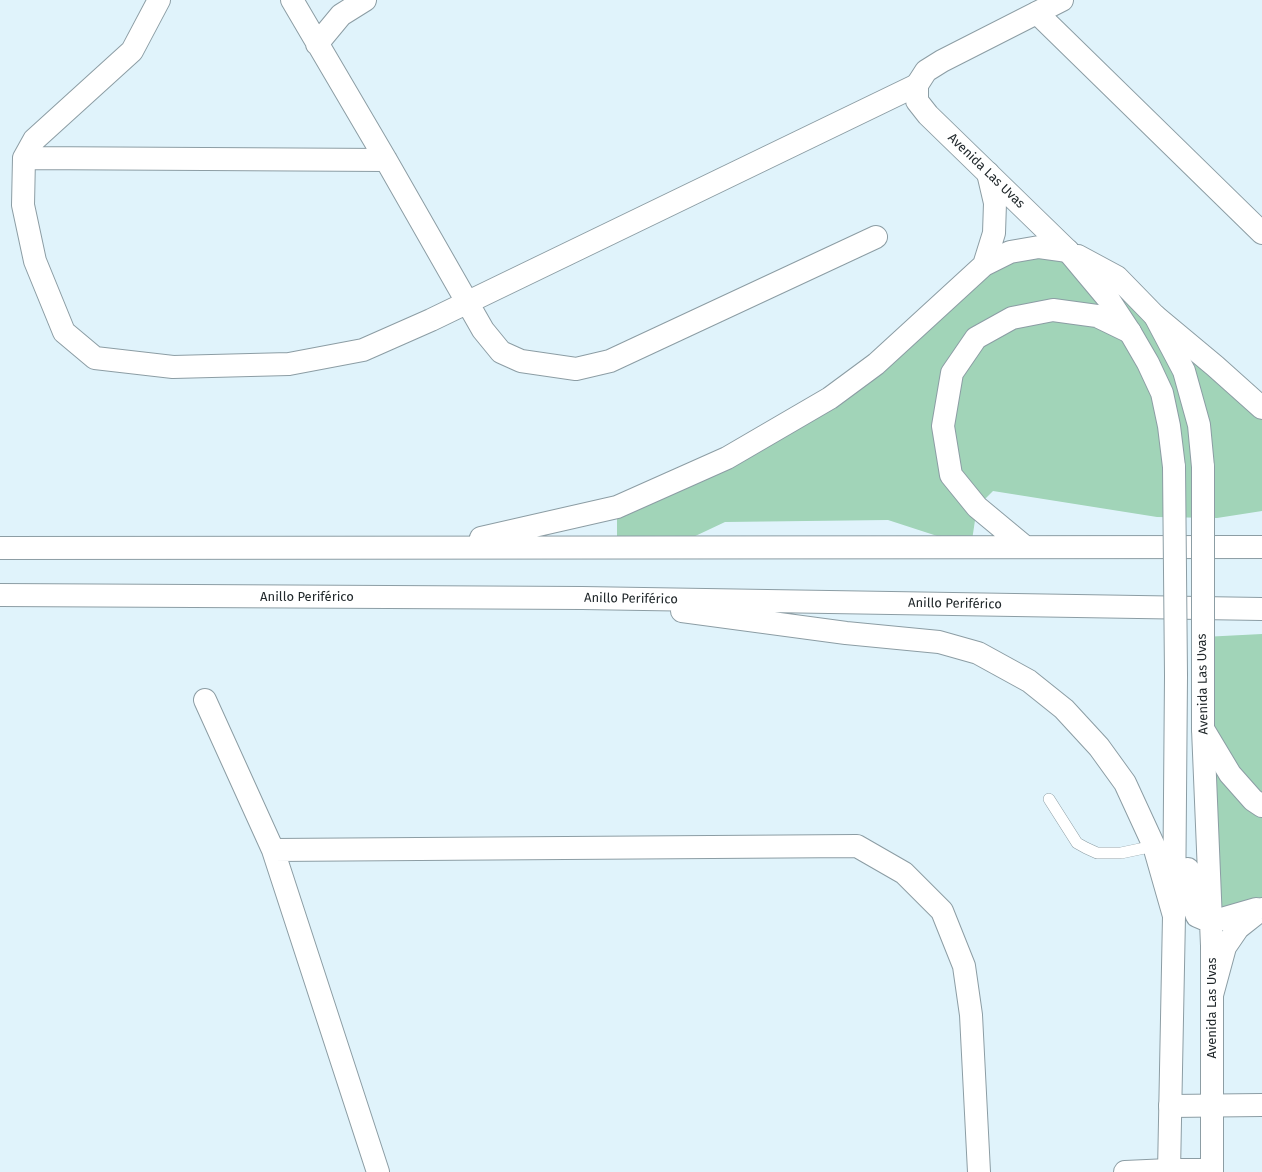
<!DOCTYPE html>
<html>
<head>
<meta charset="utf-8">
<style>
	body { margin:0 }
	canvas { display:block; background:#e0f3fb }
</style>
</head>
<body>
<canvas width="1262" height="1172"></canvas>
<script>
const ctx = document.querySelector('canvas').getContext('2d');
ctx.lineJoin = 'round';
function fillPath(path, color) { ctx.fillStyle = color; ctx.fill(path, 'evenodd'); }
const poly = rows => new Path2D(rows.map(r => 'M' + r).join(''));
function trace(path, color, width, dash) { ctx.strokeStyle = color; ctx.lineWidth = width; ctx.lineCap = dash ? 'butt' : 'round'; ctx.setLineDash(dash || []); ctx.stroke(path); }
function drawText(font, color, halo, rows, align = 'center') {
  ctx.font = font + ' "Fira Sans",sans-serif'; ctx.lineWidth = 3.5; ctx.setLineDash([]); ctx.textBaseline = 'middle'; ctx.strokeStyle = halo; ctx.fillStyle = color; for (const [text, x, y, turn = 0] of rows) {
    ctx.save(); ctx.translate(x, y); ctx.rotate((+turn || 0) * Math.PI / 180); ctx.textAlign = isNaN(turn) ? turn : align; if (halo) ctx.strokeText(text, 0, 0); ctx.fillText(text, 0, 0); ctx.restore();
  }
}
fillPath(poly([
	[1068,251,1262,408,1262,511,1217,518,1157,517,993,491,977,507,971,547,888,520,725,522,672,547,617,547,617,507,830,398,984,265],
	[1262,634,1262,907,1211,922,1203,637]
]), '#a1d4b8');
const lane = poly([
	[1049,799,1077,843,1086,848,1097,853,1121,853,1154,846]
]);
const street = poly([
	[159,0,132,51,34,140,24,158,23,205,35,261,64,332,95,358,173,367,289,364,363,350,431,320,917,85],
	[292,0,386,160,483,330,501,352,521,361,576,369,610,361,876,237],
	[1037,13,1262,233],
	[317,44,341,15,365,0],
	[24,158,386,160],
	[205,700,273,850,378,1172],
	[273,850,857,846,904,873,942,911,964,966,971,1015,979,1172],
	[1170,1106,1262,1105],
	[1125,1172,1169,1170,1212,1170]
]);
const secondary = poly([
	[1062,0,942,61,926,71,917,85,917,101,928,115,1068,251,1109,300,1130,332,1148,363,1162,393,1169,426,1174,467],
	[1078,256,1117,277,1155,316,1184,371,1199,425,1203,467],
	[1203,677,1203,729,1212,946,1212,1172],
	[1188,869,1189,896,1197,916,1211,922],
	[1169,1172,1174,916,1176,676]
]);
const highway = poly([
	[984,265,994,233,995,203,988,173],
	[1155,316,1215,366,1262,408],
	[481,538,617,507,727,458,830,398,876,364,984,265,1010,252,1039,247,1068,251],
	[1024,546,977,507,951,475,943,426,952,373,976,338,1012,318,1053,310,1097,316,1130,332],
	[0,548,1262,547],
	[0,595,582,598,1262,609],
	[682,611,846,633,939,642,978,653,1029,681,1064,709,1099,747,1125,783,1154,846,1174,916],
	[1203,729,1230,774,1253,800,1262,806],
	[1211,922,1256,909],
	[1212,995,1225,947,1238,928,1262,909]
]);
trace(lane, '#8c9da4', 12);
trace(street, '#8c9da4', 24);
trace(secondary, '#8c9da4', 24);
trace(highway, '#8c9da4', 24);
trace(lane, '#fff', 11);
trace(street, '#fff', 22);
trace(secondary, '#fff', 22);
trace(highway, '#fff', 22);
const secondaryBridge = poly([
	[1174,467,1176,676],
	[1203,677,1203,467]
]);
trace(secondaryBridge, '#8c9da4', 24, []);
trace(secondaryBridge, '#fff', 22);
drawText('13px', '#21282b', '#fff', [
	["Avenida Las Uvas",986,171,44],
	["Anillo Periférico",307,597],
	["Anillo Periférico",631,599,1],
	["Anillo Periférico",955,604,1],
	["Avenida Las Uvas",1203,684,-91],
	["Avenida Las Uvas",1212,1008,-90]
]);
</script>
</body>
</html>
